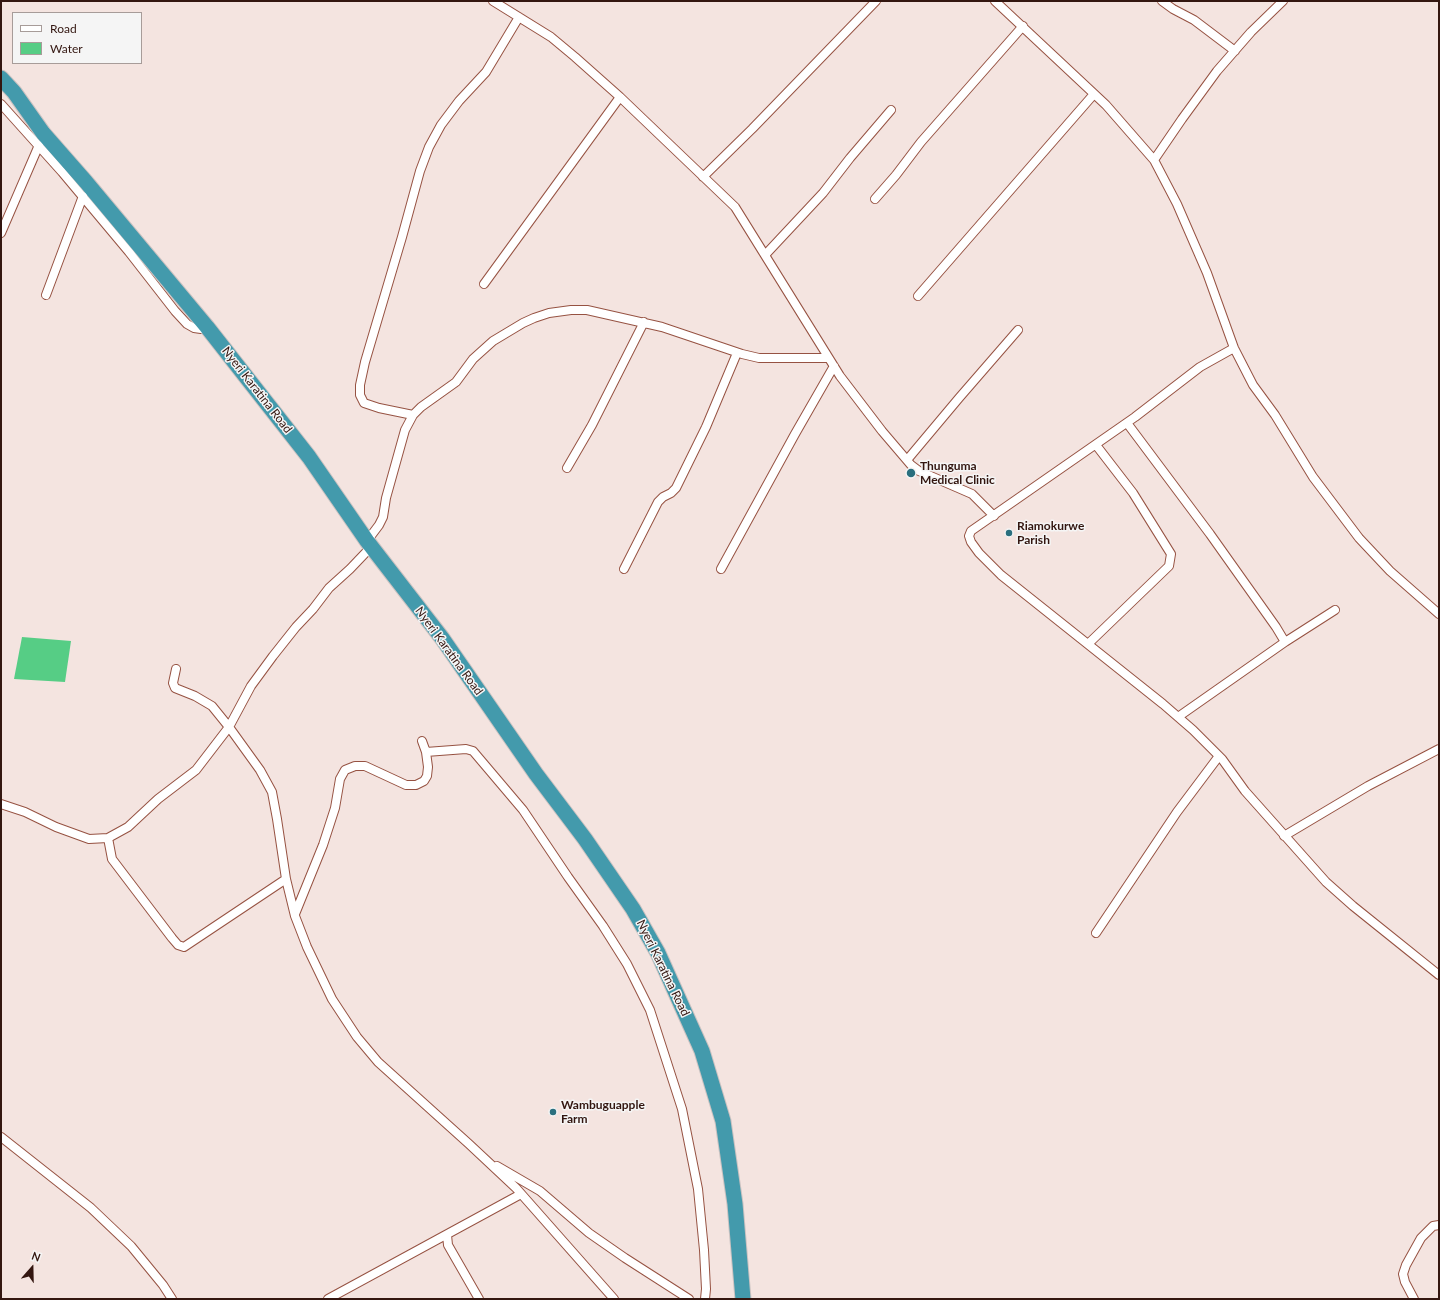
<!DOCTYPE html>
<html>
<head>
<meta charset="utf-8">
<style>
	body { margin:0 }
	#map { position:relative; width:1440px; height:1300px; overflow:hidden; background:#f4e4e0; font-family:Lato,sans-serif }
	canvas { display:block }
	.frame { position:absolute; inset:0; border:2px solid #331610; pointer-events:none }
	.legend { position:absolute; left:12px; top:12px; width:130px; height:52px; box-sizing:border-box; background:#f5f5f5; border:1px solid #a79c99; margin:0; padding:5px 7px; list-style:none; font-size:12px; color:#331610 }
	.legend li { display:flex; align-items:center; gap:8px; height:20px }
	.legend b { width:20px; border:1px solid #a79c99 }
	.north { position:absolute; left:12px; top:1248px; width:40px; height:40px; -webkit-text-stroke:3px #f5f5f5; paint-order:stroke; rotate:20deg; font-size:11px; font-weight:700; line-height:16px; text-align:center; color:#331610 }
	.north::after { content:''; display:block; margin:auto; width:14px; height:18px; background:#331610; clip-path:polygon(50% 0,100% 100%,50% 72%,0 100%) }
</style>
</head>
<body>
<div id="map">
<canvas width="1440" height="1300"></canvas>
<div class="frame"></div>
<ul class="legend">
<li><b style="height:5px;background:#fff"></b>Road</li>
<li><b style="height:11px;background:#56cd85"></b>Water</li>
</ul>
<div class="north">N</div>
</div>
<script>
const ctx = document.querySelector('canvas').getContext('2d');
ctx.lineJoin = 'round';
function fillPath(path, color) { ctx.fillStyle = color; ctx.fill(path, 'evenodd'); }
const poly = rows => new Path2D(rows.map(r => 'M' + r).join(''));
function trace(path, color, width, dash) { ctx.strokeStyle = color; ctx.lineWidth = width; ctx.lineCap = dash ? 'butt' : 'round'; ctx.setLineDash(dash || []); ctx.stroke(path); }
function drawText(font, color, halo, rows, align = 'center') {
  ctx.font = font + ' Lato,sans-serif'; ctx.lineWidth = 3; ctx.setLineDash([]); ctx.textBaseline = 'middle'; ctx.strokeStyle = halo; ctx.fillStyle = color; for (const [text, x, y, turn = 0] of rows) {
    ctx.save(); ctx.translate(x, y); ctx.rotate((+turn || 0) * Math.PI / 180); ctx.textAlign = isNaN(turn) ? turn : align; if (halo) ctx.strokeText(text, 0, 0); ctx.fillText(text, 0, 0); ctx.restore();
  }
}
fillPath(poly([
	[22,637,71,641,65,682,14,679]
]), '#56cd85');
const street = poly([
	[493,1,551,37,575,57,620,97,735,207,840,376,882,431,911,465,919,471,972,494,994,516],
	[995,1,1106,105,1154,160,1177,204,1207,273,1234,348,1253,385,1275,415,1313,477,1359,538,1390,571,1439,614],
	[1162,1,1173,9,1194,20,1235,51],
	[1,104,62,172,129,252,175,311,187,324,194,328,201,329,207,327],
	[1154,160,1182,119,1217,71,1251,32,1283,1],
	[703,177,752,129,876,1],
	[875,199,896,175,921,142,1023,26],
	[1,233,39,145],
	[765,255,823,193,850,158,891,110],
	[484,284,620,97],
	[46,295,83,196],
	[918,296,1094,94],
	[1234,348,1200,367,1135,417,971,531,969,536,971,542,979,553,1001,575,1163,704,1193,730,1222,759,1245,791,1326,882,1353,906,1439,975],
	[413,415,379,408,364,403,360,395,360,385,365,362,402,237,420,171,429,147,441,125,459,101,486,72,519,17],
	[1127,423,1210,534,1276,627,1285,642],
	[907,460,959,398,1018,330],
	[567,468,592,425,644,322],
	[367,541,379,525,383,517,386,498,405,430,413,415,421,407,456,382,473,359,493,341,523,323,534,318,549,313,571,310,587,310,662,327,742,354,759,358,828,358],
	[624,569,658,502,663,497,671,493,676,488,706,427,737,353],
	[721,569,795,434,834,366],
	[1088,644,1169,566,1171,554,1133,493,1096,445],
	[176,669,173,683,175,688,195,696,212,706,229,727,260,770,272,792,277,819,286,879,295,916,307,947,332,999,357,1037,378,1062,469,1144,516,1188,614,1299],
	[1178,717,1285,642,1335,610],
	[426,752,466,749,473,751,523,810,568,877,603,926,627,964,650,1010,682,1109,698,1189,704,1250,706,1289,705,1299],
	[1,804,25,812,56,827,89,839,108,838,128,827,158,799,196,770,229,727,251,686,273,656,296,627,313,609,329,588,350,569,371,547],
	[1284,836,1368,786,1439,749],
	[108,838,112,859,172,938,178,945,184,947,286,879],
	[295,914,323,845,335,808,340,779,345,770,355,766,365,766,406,785,416,785,424,781,427,776,428,767,426,752,422,741],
	[1096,933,1177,812,1219,756],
	[1,1137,91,1208,131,1246,163,1285,172,1299],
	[497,1166,540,1191,589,1233,625,1258,689,1299],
	[447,1235,448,1245,479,1299],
	[328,1299,521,1194],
	[1414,1299,1405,1282,1403,1274,1406,1265,1421,1238,1433,1226,1439,1225]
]);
const highway = poly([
	[1,78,14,92,43,133,86,182,207,327,309,457,367,541,442,638,536,774,585,839,633,909,658,953,702,1051,723,1121,735,1204,743,1299]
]);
trace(street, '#965242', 10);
trace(highway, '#cac2c1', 17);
trace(street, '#fff', 8);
trace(highway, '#439aac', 15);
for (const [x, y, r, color] of [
	[911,473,5,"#2a6f7e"],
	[1009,533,4,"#2a6f7e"],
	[553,1112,4,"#2a6f7e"]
]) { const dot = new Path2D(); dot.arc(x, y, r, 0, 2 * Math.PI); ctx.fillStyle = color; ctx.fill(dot); trace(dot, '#f5f5f5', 1.5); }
drawText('12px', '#331610', '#f5f5f5', [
	["Nyeri Karatina Road",257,390,52],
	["Nyeri Karatina Road",449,651,54],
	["Nyeri Karatina Road",663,968,64]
]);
drawText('bold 12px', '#331610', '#f5f5f5', [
	["Thunguma",920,466],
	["Medical Clinic",920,480],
	["Riamokurwe",1017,526],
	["Parish",1017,540],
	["Wambuguapple",561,1105],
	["Farm",561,1119]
], 'left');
</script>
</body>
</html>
